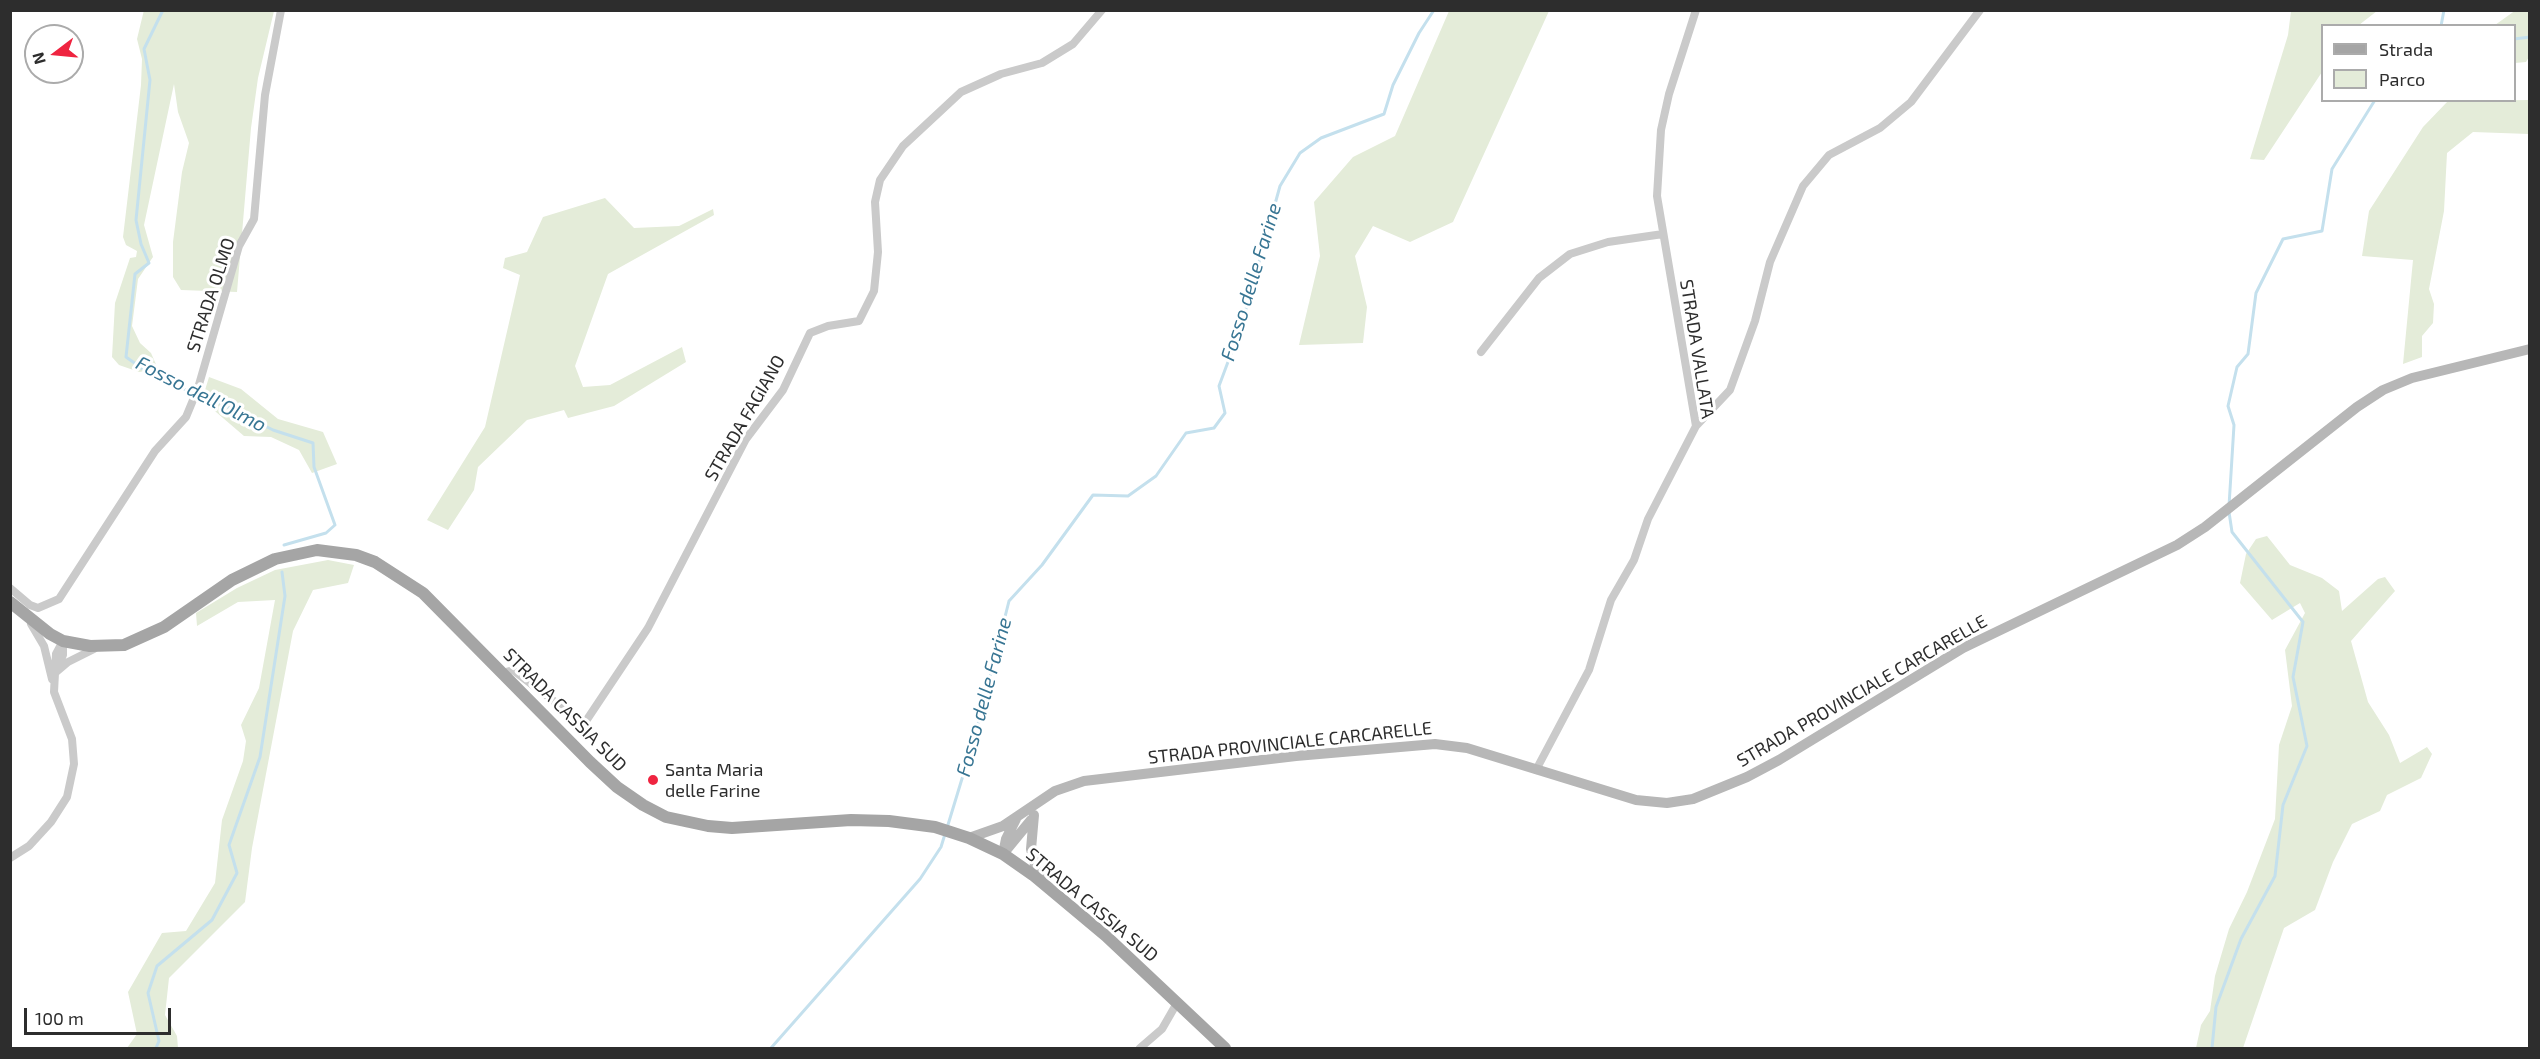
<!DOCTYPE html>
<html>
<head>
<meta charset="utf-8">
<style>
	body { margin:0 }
	#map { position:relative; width:2540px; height:1059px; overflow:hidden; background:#fff; font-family:"Exo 2",sans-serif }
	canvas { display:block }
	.frame { position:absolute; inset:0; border:12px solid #2d2d2d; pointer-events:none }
	.legend { position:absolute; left:2321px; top:24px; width:195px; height:78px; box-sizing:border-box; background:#fff; border:2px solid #ababab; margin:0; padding:8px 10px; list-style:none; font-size:18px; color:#2d2d2d }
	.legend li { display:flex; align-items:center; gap:12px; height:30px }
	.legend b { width:30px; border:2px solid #ababab }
	.north { position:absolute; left:24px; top:24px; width:60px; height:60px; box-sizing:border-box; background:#fff; border:2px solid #ababab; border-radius:50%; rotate:254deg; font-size:16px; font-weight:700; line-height:24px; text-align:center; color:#2d2d2d }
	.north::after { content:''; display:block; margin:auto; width:21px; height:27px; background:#ef2440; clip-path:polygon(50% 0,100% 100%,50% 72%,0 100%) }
	.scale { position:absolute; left:24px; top:1008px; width:147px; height:27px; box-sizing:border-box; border:3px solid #2d2d2d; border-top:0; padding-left:8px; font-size:18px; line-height:21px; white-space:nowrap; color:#2d2d2d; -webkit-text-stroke:4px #fff; paint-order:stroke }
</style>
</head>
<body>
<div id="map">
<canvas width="2540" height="1059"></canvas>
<div class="frame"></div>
<ul class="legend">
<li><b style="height:8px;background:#a5a5a5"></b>Strada</li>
<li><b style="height:16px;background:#e4ecd9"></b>Parco</li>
</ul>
<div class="north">N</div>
<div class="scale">100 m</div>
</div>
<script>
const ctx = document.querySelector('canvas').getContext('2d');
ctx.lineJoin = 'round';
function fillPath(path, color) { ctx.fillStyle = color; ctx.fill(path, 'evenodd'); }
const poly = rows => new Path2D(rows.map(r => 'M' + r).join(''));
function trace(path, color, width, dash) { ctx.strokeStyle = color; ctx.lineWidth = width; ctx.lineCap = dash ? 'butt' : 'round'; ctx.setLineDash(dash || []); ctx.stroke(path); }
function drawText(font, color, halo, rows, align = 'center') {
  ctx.font = font + ' "Exo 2",sans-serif'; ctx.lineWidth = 6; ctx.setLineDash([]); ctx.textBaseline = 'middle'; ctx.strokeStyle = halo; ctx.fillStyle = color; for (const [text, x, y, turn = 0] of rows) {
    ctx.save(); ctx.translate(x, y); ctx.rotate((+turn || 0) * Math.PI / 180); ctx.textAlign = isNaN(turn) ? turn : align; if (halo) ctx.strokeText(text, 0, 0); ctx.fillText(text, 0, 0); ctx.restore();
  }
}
fillPath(poly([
	[144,10,274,11,258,78,251,128,237,292,181,290,173,277,173,242,182,172,189,143,178,112,174,84,144,225,153,257,138,279,132,326,140,343,151,353,158,369,139,372,119,365,112,357,115,303,130,258,136,257,137,251,126,245,123,237,141,85,142,59,137,39],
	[2516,10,2529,11,2530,55,2526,62,2515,63,2514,26,2495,25],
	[1449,11,1549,11,1453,222,1410,242,1373,226,1355,256,1367,307,1363,343,1299,345,1320,256,1314,202,1353,157,1395,136],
	[2291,11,2377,11,2359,25,2322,26,2322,72,2264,160,2250,159,2288,35],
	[2529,100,2529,134,2473,132,2447,153,2444,211,2429,289,2434,304,2433,323,2422,336,2422,357,2403,364,2413,260,2362,256,2369,211,2423,127,2448,101],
	[605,198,634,228,679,226,713,209,714,215,608,274,575,366,583,387,610,385,682,347,686,362,614,406,568,418,564,410,527,420,478,467,474,490,448,530,427,520,485,427,520,275,503,268,505,258,527,252,543,217],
	[209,377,241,389,278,419,323,432,337,464,312,473,299,450,271,437,244,436,202,400],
	[2267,536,2290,565,2322,578,2339,591,2342,611,2378,579,2385,577,2395,591,2351,641,2368,702,2389,735,2400,763,2427,747,2432,754,2421,778,2387,795,2380,811,2352,824,2333,862,2315,910,2284,928,2243,1048,2196,1048,2201,1025,2210,1011,2215,976,2229,929,2247,892,2275,819,2279,745,2292,706,2285,650,2305,613,2300,603,2272,620,2240,583,2246,554,2256,539],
	[328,560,354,565,348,583,313,590,293,631,252,848,245,902,169,978,165,1015,177,1036,178,1048,127,1048,137,1034,128,992,162,933,186,931,215,883,222,820,243,761,246,741,241,725,259,688,275,600,238,602,197,626,196,613,237,588,275,570]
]), '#e4ecd9');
trace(poly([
	[163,10,144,49,150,80,136,220,141,244,149,263,135,274,126,357,143,369,190,392,208,397,273,430,313,443,314,467,335,525,326,533,284,545],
	[2441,26,2444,10],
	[2514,39,2530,37],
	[2229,506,2234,425,2228,406,2237,367,2248,354,2256,293,2283,239,2322,231,2332,169,2375,100],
	[947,828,975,736,1009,601,1042,565,1093,495,1128,496,1156,476,1186,433,1214,428,1225,413,1219,386,1241,327,1280,186,1300,153,1321,138,1384,114,1393,85,1419,33,1434,10],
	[156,1048,159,1041,148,993,157,966,212,920,237,873,229,845,260,757,285,596,282,572],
	[771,1048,920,879,941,847,945,834],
	[2212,1048,2216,1007,2241,939,2275,876,2283,805,2307,746,2293,677,2303,622,2232,532,2229,512]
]), '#c4e0ed', 3);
trace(poly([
	[1481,352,1539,278,1570,254,1608,242,1663,234],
	[1696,426,1730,390,1755,321,1770,262,1803,186,1829,155,1880,128,1911,102,1980,10],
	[10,588,30,605,38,608,59,599,155,451,186,417,198,388,239,246,254,219,265,95,281,10],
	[31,624,44,646,52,679],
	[57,669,63,655,63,643],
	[55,673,68,662,94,649],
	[502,673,513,670,584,724,648,628,746,439,783,390,810,333,828,326,859,321,874,291,878,252,875,202,880,180,903,146,961,92,1001,74,1042,63,1073,44,1102,10],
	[1536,770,1589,670,1611,600,1634,560,1648,519,1696,426,1657,196,1661,130,1669,94,1696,10],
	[10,858,29,846,51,822,67,797,74,764,72,739,54,692,56,654,63,641],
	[1140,1048,1162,1029,1177,1003]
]), '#cacaca', 8);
trace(poly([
	[1034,815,1031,849,1036,869,1044,882],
	[969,838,1003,826,1055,791,1084,781,1296,756,1435,744,1467,748,1636,800,1667,803,1693,799,1747,777,1779,760,1963,648,2177,545,2205,527,2357,407,2383,390,2412,378,2530,349],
	[1003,854,1031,820],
	[1003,854,1006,839,1016,819]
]), '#b7b7b7', 10);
trace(poly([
	[10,602,50,634,63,641,90,646,124,645,164,627,232,580,275,559,317,550,356,555,375,562,423,593,590,762,617,787,643,805,666,817,708,826,732,828,851,820,889,821,935,827,969,838,1003,854,1033,875,1106,936,1225,1048]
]), '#a5a5a5', 12);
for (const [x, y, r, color] of [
	[653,780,6,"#ef2440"]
]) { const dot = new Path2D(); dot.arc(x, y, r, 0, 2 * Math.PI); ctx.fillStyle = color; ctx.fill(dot); trace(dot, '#fff', 2); }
drawText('18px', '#2d2d2d', '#fff', [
	["STRADA OLMO",211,295,-72],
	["STRADA VALLATA",1697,349,81],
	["STRADA FAGIANO",745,418,-60],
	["STRADA PROVINCIALE CARCARELLE",1862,691,-30],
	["STRADA CASSIA SUD",565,710,45],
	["STRADA PROVINCIALE CARCARELLE",1290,743,-6],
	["STRADA CASSIA SUD",1092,905,40]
]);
drawText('18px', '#2d2d2d', '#fff', [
	["Santa Maria",665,770],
	["delle Farine",665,791]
], 'left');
drawText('italic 20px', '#377593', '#fff', [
	["Fosso delle Farine",1251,282,-73],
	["Fosso dell'Olmo",201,394,27],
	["Fosso delle Farine",984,697,-75]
]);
</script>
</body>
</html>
